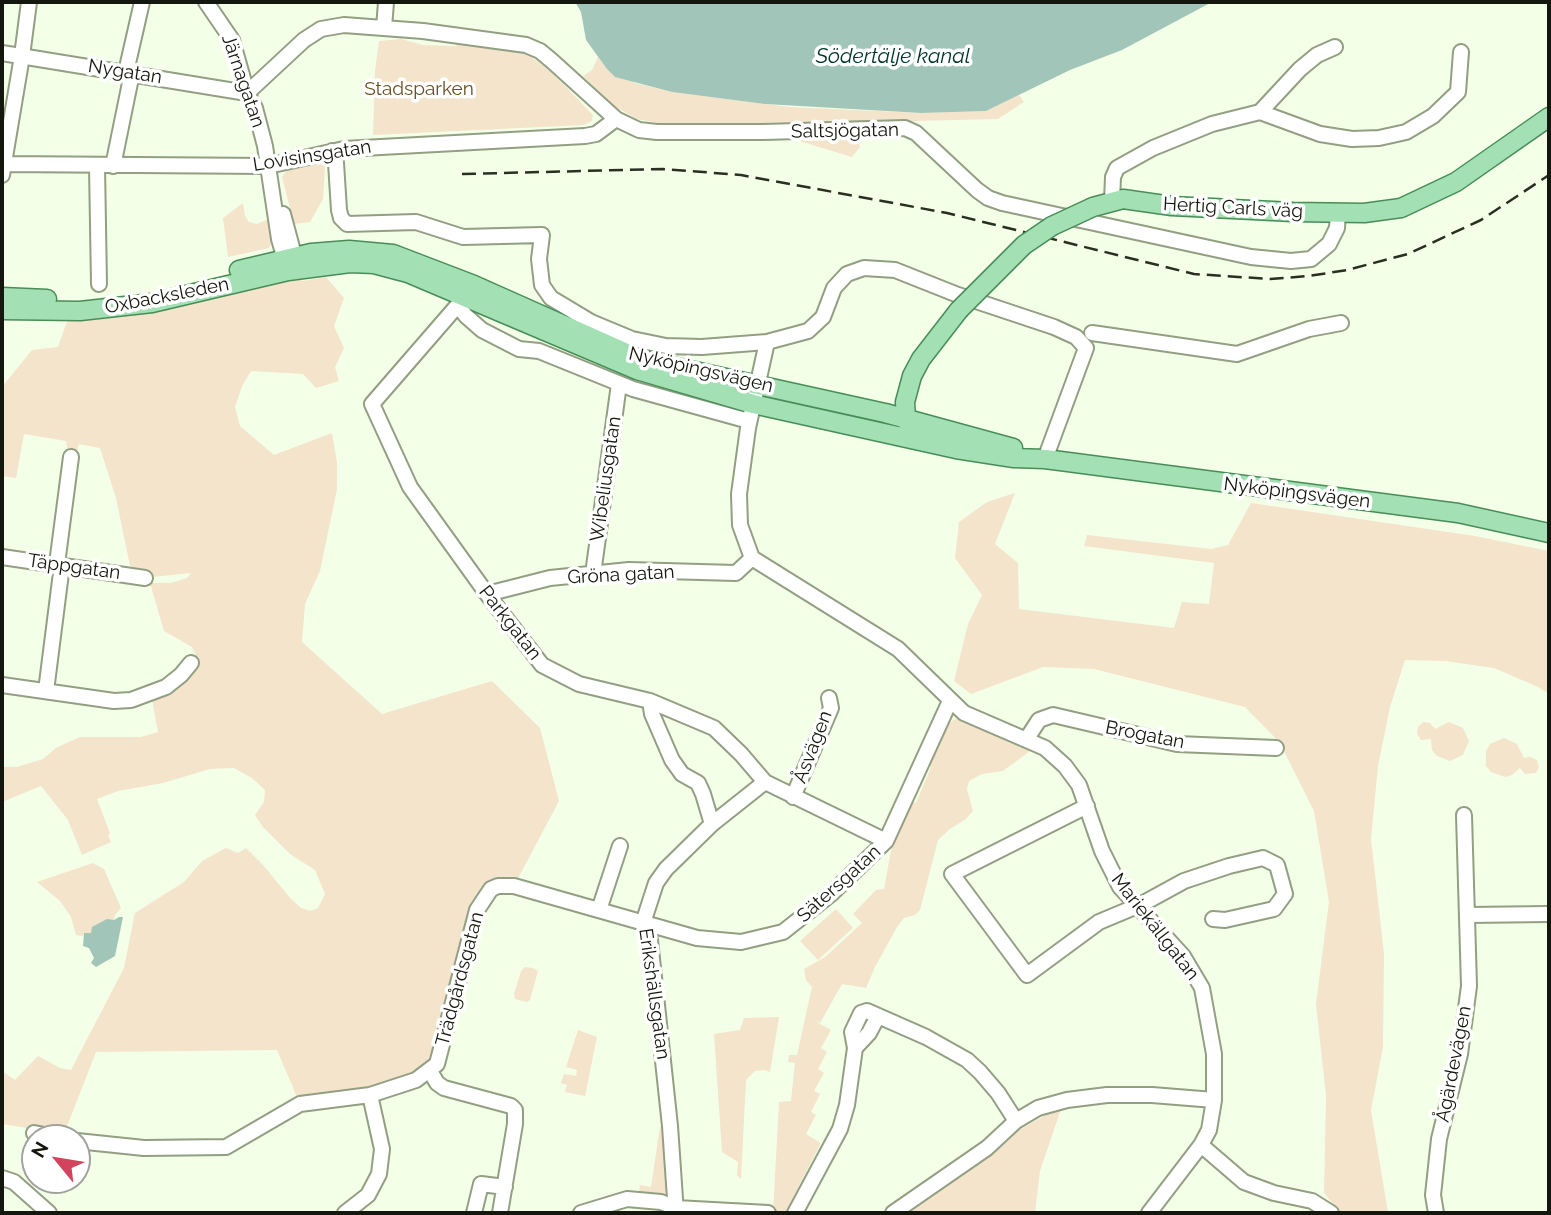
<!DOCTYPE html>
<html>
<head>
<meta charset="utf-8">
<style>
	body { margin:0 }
	#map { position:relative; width:1551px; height:1215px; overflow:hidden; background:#f4ffe7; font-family:Raleway,sans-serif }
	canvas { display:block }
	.frame { position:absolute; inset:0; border:4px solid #13170d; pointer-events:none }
	.north { position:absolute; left:21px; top:1124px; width:70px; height:70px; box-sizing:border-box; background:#fff; border:2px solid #a1a29e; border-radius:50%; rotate:300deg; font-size:19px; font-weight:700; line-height:28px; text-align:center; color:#13170d }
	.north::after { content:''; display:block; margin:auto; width:24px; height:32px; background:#d4435e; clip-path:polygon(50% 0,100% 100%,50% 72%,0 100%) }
</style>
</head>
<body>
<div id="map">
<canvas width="1551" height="1215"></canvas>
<div class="frame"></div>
<div class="north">N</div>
</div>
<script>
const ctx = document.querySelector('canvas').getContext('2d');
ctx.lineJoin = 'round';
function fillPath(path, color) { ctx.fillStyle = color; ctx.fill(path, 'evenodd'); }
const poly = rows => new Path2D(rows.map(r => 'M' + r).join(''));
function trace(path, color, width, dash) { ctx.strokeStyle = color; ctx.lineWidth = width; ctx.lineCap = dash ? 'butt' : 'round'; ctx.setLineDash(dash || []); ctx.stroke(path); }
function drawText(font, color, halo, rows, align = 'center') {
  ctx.font = font + ' Raleway,sans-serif'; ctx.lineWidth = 7; ctx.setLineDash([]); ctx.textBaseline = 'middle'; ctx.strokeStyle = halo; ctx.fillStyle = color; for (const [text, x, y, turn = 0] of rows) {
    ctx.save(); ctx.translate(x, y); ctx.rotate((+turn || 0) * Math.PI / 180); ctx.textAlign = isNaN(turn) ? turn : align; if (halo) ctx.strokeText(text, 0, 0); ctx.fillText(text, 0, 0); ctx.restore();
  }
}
fillPath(poly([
	[401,39,423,45,455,46,464,42,489,44,527,54,545,67,568,89,593,115,592,121,584,125,373,135,375,71,379,41],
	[598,57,607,69,635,83,672,92,790,107,921,113,986,111,1019,95,1024,102,998,119,742,125,658,123,637,119,614,106,583,76,592,70],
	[858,136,860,147,852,157,786,137],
	[320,158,325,167,323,199,310,222,294,224,282,177,292,164],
	[243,203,245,216,249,222,257,224,269,219,275,235,269,248,228,257,223,218],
	[295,275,303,281,326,277,344,298,334,326,344,348,335,367,339,381,316,388,303,374,251,371,242,386,235,407,240,426,274,455,332,433,337,462,337,489,320,571,305,604,302,642,382,714,492,681,540,728,559,801,514,886,506,884,480,902,437,1064,416,1080,300,1104,277,1050,96,1052,64,1134,2,1124,2,1071,15,1080,38,1056,60,1068,71,1070,124,968,135,913,184,882,202,861,226,848,238,853,246,848,263,865,291,899,301,908,310,911,318,908,325,894,315,870,290,854,263,827,255,815,264,802,265,790,252,778,234,768,210,769,163,783,118,791,97,799,110,833,108,835,111,842,82,855,68,820,41,786,2,802,2,767,17,767,43,759,56,748,80,737,141,737,158,732,152,699,188,678,198,660,192,647,164,631,150,583,171,583,187,578,191,573,152,577,130,566,116,498,100,448,79,444,77,452,68,453,66,441,24,434,16,478,2,476,2,387,32,350,58,347,69,316,250,290,250,286],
	[1015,493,995,544,1018,563,1019,609,1174,628,1182,602,1209,604,1214,563,1084,546,1087,535,1211,549,1228,545,1251,503,1475,536,1549,551,1549,694,1538,687,1494,668,1445,661,1405,660,1390,707,1378,766,1371,839,1384,954,1383,1047,1371,1110,1388,1213,1340,1213,1324,1193,1326,1096,1316,1004,1329,902,1314,811,1280,743,1245,707,1094,669,1043,667,971,694,954,681,968,624,982,595,955,558,959,522,987,502],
	[955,719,985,728,1024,745,1030,751,1003,771,982,774,969,781,967,789,973,811,966,819,950,829,938,840,920,910,915,915,904,918,897,927,875,967,866,988,842,984,820,1023,813,1020,831,1030,821,1048,827,1052,818,1069,824,1073,814,1091,820,1094,811,1112,816,1115,806,1134,821,1143,789,1205,797,1210,795,1213,773,1213,779,1102,791,1101,795,1063,788,1062,789,1055,797,1055,812,987,806,980,804,969,825,957,862,923,853,914,876,890,884,889,894,834,907,799,916,803,931,767,923,762,942,728],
	[1423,722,1430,723,1435,729,1449,722,1463,728,1469,741,1463,755,1450,761,1437,756,1432,750,1431,739,1421,740,1417,734,1418,727],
	[1504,738,1517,744,1524,758,1530,757,1537,760,1539,767,1536,773,1525,774,1520,768,1512,775,1505,777,1491,772,1486,766,1486,751,1490,744],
	[93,863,104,869,121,908,115,915,114,920,92,931,91,933,84,933,83,936,76,935,71,917,60,901,37,882],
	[836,909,853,928,818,960,800,941],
	[525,967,533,968,538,971,530,1000,527,1002,515,999,514,994,521,971],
	[779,1017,770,1072,765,1070,755,1071,746,1080,741,1179,737,1175,738,1162,722,1152,714,1034,740,1030,744,1018],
	[578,1030,597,1037,585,1096,565,1092,567,1085,561,1083,564,1074,576,1076,577,1070,566,1067],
	[1062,1106,1040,1171,1035,1213,908,1213,990,1156,1019,1130],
	[670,1126,676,1208,638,1200,640,1185,651,1187,660,1127]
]), '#f3e4cb');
fillPath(poly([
	[575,2,1212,2,1122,50,1070,70,986,111,921,113,765,104,672,92,615,77,607,69,586,40,581,12],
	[119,917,123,917,115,956,96,967,91,963,94,958,89,948,83,946,84,933,91,933,92,927,107,919,114,920]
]), '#a2c5ba');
const minor = poly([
	[206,2,232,40,247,93,255,108,265,146,279,239,288,270],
	[384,28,386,2],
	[2,53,247,93],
	[126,72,142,2],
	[247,93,304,40,321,29,344,25,423,31,526,45,540,51,552,61,616,119,639,130,657,132,763,132,905,128,916,133,977,190,988,198,1002,203,1251,257,1291,261,1311,259,1329,244,1337,228,1338,212],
	[1260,112,1300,69,1317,55,1335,47],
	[332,151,336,163,339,210,341,218,347,224,416,222,463,237,542,235,539,259,542,285,551,298,591,322,632,339,666,346,702,347,767,342,748,428,739,494,740,525,752,558,898,649,964,713,1045,748,1065,766,1079,785,1102,851,1120,887,1183,956,1202,988,1214,1054,1214,1100,1209,1130,1201,1145,1149,1213],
	[3,164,268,166,344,149,585,136,596,134,616,119],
	[97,166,99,284],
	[113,166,132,73],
	[2,175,22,56,29,2],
	[1112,201,1113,177,1117,168,1153,148,1212,124,1260,112,1320,134,1352,139,1379,138,1406,132,1433,116,1458,92,1461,52],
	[283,214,297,266],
	[470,291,372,404,410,487,487,594,542,665,579,684,650,701,714,728,741,754,765,782,886,841],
	[458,306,466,316,482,330,519,349,539,351,633,389,749,421],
	[1092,333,1237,354,1309,329,1341,323],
	[767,342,808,331,823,317,834,288,847,274,864,268,895,270,958,295,1054,327,1076,337,1086,348,1045,459],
	[2,557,145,578],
	[57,564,71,457],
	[593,574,619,384],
	[487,594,550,578,629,570,736,573,752,558],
	[2,685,114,701,131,700,166,687,181,675,191,663],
	[46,691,62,565],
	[650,701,652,714,672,760,682,774,698,783,703,794,712,824],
	[1026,740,1039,720,1053,715,1177,744,1276,748],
	[793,797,831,708,829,698],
	[1087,806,952,874,1027,975,1099,922,1142,904,1184,881,1229,866,1263,858,1277,865,1285,894,1274,909,1225,920,1213,919],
	[599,910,620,846],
	[1468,915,1549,914],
	[855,1048,869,1033,878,1016],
	[430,1071,437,1083,444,1088,511,1106,515,1110,515,1124,500,1213],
	[34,1133,60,1138],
	[77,1141,144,1148,226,1147,300,1104,370,1095,416,1080,437,1064,477,910,491,889,498,886,514,886,697,938,741,942,783,932,831,894,886,841,950,701],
	[1201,1145,1244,1182,1274,1193,1312,1201,1331,1213],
	[2,1178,14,1182,49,1213],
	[345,1213,368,1195,379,1174,382,1149,370,1095],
	[474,1213,481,1184,505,1187],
	[581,1213,627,1199,661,1202,676,1208,768,1213],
	[676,1213,670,1126,650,940,643,923,656,883,666,869,712,824,765,782],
	[795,1213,840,1129,847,1105,855,1048,852,1032,861,1013,867,1011,926,1037,967,1060,980,1072,998,1093,1016,1121],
	[893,1213,987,1148,1016,1121,1038,1108,1067,1100,1107,1095,1152,1095,1214,1100],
	[1436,1213,1433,1195,1439,1139,1460,1054,1469,986,1464,815]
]);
const major = poly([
	[1093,207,1123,199,1172,206,1293,212,1364,213,1401,208,1456,182,1549,117],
	[239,270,311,253,349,250,393,254,474,285,640,359,885,413,1013,448],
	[2,297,47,299],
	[2,310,80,311,152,303,288,271,350,263,374,264,408,273,637,370,753,404,956,449,1014,458,1045,459,1458,513,1549,533],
	[910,429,906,419,905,402,912,376,921,359,959,310]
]);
trace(minor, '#929f83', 18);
trace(major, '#488d58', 21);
trace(minor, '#fff', 14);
trace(major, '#a3e0b3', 18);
trace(poly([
	[462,174,663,169,741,175,947,213,1194,274,1270,279,1309,276,1347,270,1408,254,1481,220,1549,175]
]), '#2a2e23', 2.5, [14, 7]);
const majorBridge = poly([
	[959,310,1024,245,1052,226,1093,207]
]);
trace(majorBridge, '#488d58', 21, []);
trace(majorBridge, '#a3e0b3', 18);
drawText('19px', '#13170d', '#fff', [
	["Nygatan",125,72,9],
	["Järnagatan",243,81,71],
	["Saltsjögatan",845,131,-1],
	["Lovisinsgatan",312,156,-9],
	["Hertig Carls väg",1233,208,3],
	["Oxbacksleden",167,296,-11],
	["Nyköpingsvägen",701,370,13],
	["Wibeliusgatan",606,479,-82],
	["Nyköpingsvägen",1297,493,7],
	["Täppgatan",74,567,8],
	["Gröna gatan",621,575,-3],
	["Parkgatan",510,623,52],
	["Brogatan",1145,735,11],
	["Åsvägen",813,747,-69],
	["Sätersgatan",839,884,-42],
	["Mariekällgatan",1155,927,52],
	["Trädgårdsgatan",460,979,-75],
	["Erikshällsgatan",654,994,82],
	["Ågärdevägen",1454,1064,-79]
]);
drawText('19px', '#674f20', '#fff', [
	["Stadsparken",419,89]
]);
drawText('italic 21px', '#003529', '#fff', [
	["Södertälje kanal",893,57]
]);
</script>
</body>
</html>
